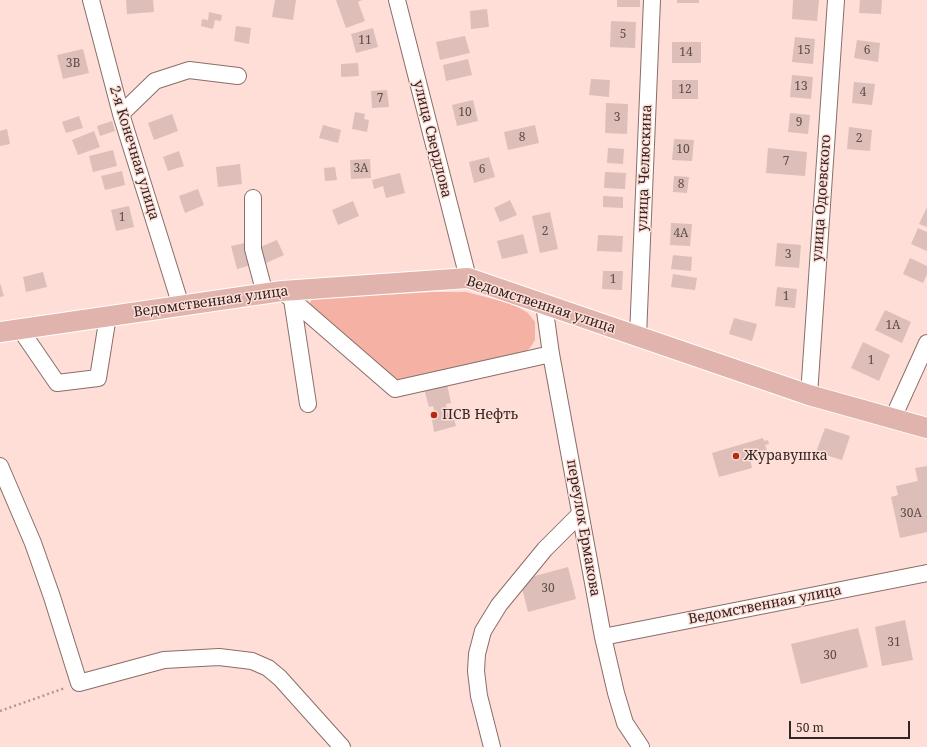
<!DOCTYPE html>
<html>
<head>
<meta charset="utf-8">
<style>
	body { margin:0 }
	#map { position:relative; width:927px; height:747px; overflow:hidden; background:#feded7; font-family:"Noto Serif",serif }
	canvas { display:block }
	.scale { position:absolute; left:789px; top:721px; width:121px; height:18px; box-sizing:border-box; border:2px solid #322624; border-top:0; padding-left:5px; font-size:12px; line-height:14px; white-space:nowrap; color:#322624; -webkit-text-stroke:3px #feded7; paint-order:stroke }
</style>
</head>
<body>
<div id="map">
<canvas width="927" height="747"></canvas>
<div class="scale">50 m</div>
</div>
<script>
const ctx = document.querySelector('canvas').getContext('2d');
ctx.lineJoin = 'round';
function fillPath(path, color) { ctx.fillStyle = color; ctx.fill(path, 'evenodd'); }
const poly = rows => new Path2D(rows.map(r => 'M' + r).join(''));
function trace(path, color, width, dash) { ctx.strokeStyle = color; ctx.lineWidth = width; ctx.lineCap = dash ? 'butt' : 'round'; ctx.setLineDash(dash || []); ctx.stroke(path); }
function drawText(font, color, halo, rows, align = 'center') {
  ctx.font = font + ' "Noto Serif",serif'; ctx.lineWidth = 3; ctx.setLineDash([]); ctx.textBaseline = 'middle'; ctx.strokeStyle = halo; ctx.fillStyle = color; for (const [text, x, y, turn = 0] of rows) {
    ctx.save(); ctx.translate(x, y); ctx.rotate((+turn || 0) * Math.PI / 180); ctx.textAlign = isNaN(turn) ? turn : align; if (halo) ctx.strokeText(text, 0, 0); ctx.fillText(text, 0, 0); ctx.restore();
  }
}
fillPath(poly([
	[433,292,466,292,513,304,528,313,535,322,535,340,530,348,521,355,400,382,312,310,309,305,312,299]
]), '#f5b2a4');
fillPath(poly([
	[126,0,153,0,154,12,127,14],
	[275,0,296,0,293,20,272,17],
	[336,0,362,0,358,2,365,21,346,28],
	[617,0,640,0,640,7,617,7],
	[677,0,699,0,699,3,677,3],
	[793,0,819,0,817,21,792,19],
	[860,0,882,0,881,14,859,13],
	[487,9,489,27,471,29,470,11],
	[209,12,222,15,221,21,215,20,213,29,201,26,202,19,208,20],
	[611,21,636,22,635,48,610,47],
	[236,26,251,28,249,44,234,41],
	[373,28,378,47,356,53,351,34],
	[465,36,470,53,440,60,436,42],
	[795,37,815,39,813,64,792,62],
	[857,40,880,43,878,62,854,58],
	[672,42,701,42,701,63,672,63],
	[83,49,89,73,63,79,57,55],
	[468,59,472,75,446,81,443,65],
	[358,63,359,76,341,77,341,64],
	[792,75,813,77,811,99,790,97],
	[591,79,610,80,609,97,589,95],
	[672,80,698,80,698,99,672,99],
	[854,82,875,84,872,105,852,103],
	[387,90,389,107,372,108,371,91],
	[473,100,478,121,457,126,452,105],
	[606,103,628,104,627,134,605,133],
	[355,112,365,114,364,119,369,120,367,132,352,129],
	[790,113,810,115,808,134,788,132],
	[172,114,178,131,154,140,148,123],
	[79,116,83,128,66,133,62,122],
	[112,121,115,131,100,136,97,126],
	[323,125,341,130,338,143,319,138],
	[535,125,539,143,508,150,504,132],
	[849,127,872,130,870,151,847,149],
	[7,129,10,144,0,146,0,131],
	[94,131,100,147,78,155,72,140],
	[674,139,694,140,692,161,672,160],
	[608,148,624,149,623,164,607,163],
	[768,148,807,152,805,176,766,173],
	[113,150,117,166,93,172,89,156],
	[179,151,184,166,168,171,163,157],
	[489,157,495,177,474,183,469,162],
	[370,159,371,178,351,179,350,160],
	[240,164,242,184,218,187,216,167],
	[335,167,337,180,325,181,324,168],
	[122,171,125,185,105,190,101,176],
	[605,172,626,173,625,189,604,188],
	[400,173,405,193,386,198,383,186,374,189,372,180],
	[674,176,689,177,687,193,673,192],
	[198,189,204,205,185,213,179,196],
	[603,196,623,197,623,208,603,207],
	[510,200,517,215,500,222,494,208],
	[353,201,359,216,338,225,332,210],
	[129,206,134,227,116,231,111,210],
	[927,207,927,227,919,224],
	[550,212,558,249,540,253,532,216],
	[671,223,692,224,690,246,670,245],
	[918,228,927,232,927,251,911,244],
	[523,234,528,253,502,259,497,241],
	[598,235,623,236,622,252,597,251],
	[277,240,284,255,264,264,258,248],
	[245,243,251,265,237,269,231,246],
	[777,243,801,245,799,268,775,266],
	[673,255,692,257,691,271,671,269],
	[910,258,927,266,927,274,923,283,903,274],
	[603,271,623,271,622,290,602,289],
	[43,272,47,287,26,292,23,277],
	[673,274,697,278,695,290,671,287],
	[0,283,4,296,0,297],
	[777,287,797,289,795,308,775,306],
	[885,310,911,322,902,343,875,330],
	[734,318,757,324,752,341,729,334],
	[863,342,890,355,879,381,851,368],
	[447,384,451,403,446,404,448,415,453,414,456,426,434,432,432,420,436,419,433,406,429,407,424,389],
	[825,428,850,436,842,460,816,452],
	[763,438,764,441,768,440,769,444,765,445,768,453,750,458,752,468,719,477,712,453],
	[927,466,927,532,900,538,891,497,898,495,896,486,918,481,915,468],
	[568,567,576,599,528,612,520,580],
	[905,620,913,660,882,666,875,627],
	[858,628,868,667,801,684,791,644]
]), '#ddbeb8');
const minor = poly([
	[91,0,121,114,181,306],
	[397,0,468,278],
	[121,114,155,81,189,70,238,76],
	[253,198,253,249,265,294],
	[282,291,395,389,551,354],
	[292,299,308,404],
	[544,304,551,354,603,637,616,693,625,723,641,747],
	[20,329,57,383,98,378,108,316],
	[638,336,652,0],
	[809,395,836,0],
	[893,418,927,343],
	[0,466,33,543,52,597,79,683,164,660,219,657,252,661,268,668,280,678,342,747],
	[603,637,927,573],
	[492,747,479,696,476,671,477,654,483,631,499,605,545,549,580,514]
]);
const major = poly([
	[0,332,282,291,468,278,809,395,927,428]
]);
trace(minor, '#8a6e68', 18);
trace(major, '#fff', 22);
trace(poly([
	[0,711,65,688]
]), '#af9792', 2.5, [2, 3]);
trace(minor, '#fff', 16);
trace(major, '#e0b4ac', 20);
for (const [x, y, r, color] of [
	[434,415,4,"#b62a12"],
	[736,456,4,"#b62a12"]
]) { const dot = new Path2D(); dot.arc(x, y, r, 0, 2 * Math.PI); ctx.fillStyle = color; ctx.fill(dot); trace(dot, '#feded7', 1.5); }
drawText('12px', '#5d4c49', null, [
	["5",623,35],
	["11",365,41],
	["15",804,51],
	["6",867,51],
	["14",686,53],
	["3В",73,64],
	["13",801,87],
	["12",685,90],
	["4",863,93],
	["7",380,99],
	["10",465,113],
	["3",617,118],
	["9",799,123],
	["8",522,138],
	["2",859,139],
	["10",683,150],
	["7",786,162],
	["3А",361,169],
	["6",482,170],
	["8",681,185],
	["1",122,218],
	["2",545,232],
	["4А",681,234],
	["3",788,255],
	["1",613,280],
	["1",786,297],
	["1А",893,326],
	["1",871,361],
	["30А",911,514],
	["30",548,589],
	["31",894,643],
	["30",830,656]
]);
drawText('14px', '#322624', '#feded7', [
	["улица Свердлова",432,139,76],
	["2-я Конечная улица",134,153,73],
	["улица Челюскина",645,168,-88],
	["улица Одоевского",822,198,-86],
	["Ведомственная улица",211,302,-8],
	["Ведомственная улица",541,305,18],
	["переулок Ермакова",583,528,80],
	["Ведомственная улица",765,605,-11]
]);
drawText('14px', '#322624', '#feded7', [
	["ПСВ Нефть",442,415],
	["Журавушка",744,456]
], 'left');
</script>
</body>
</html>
